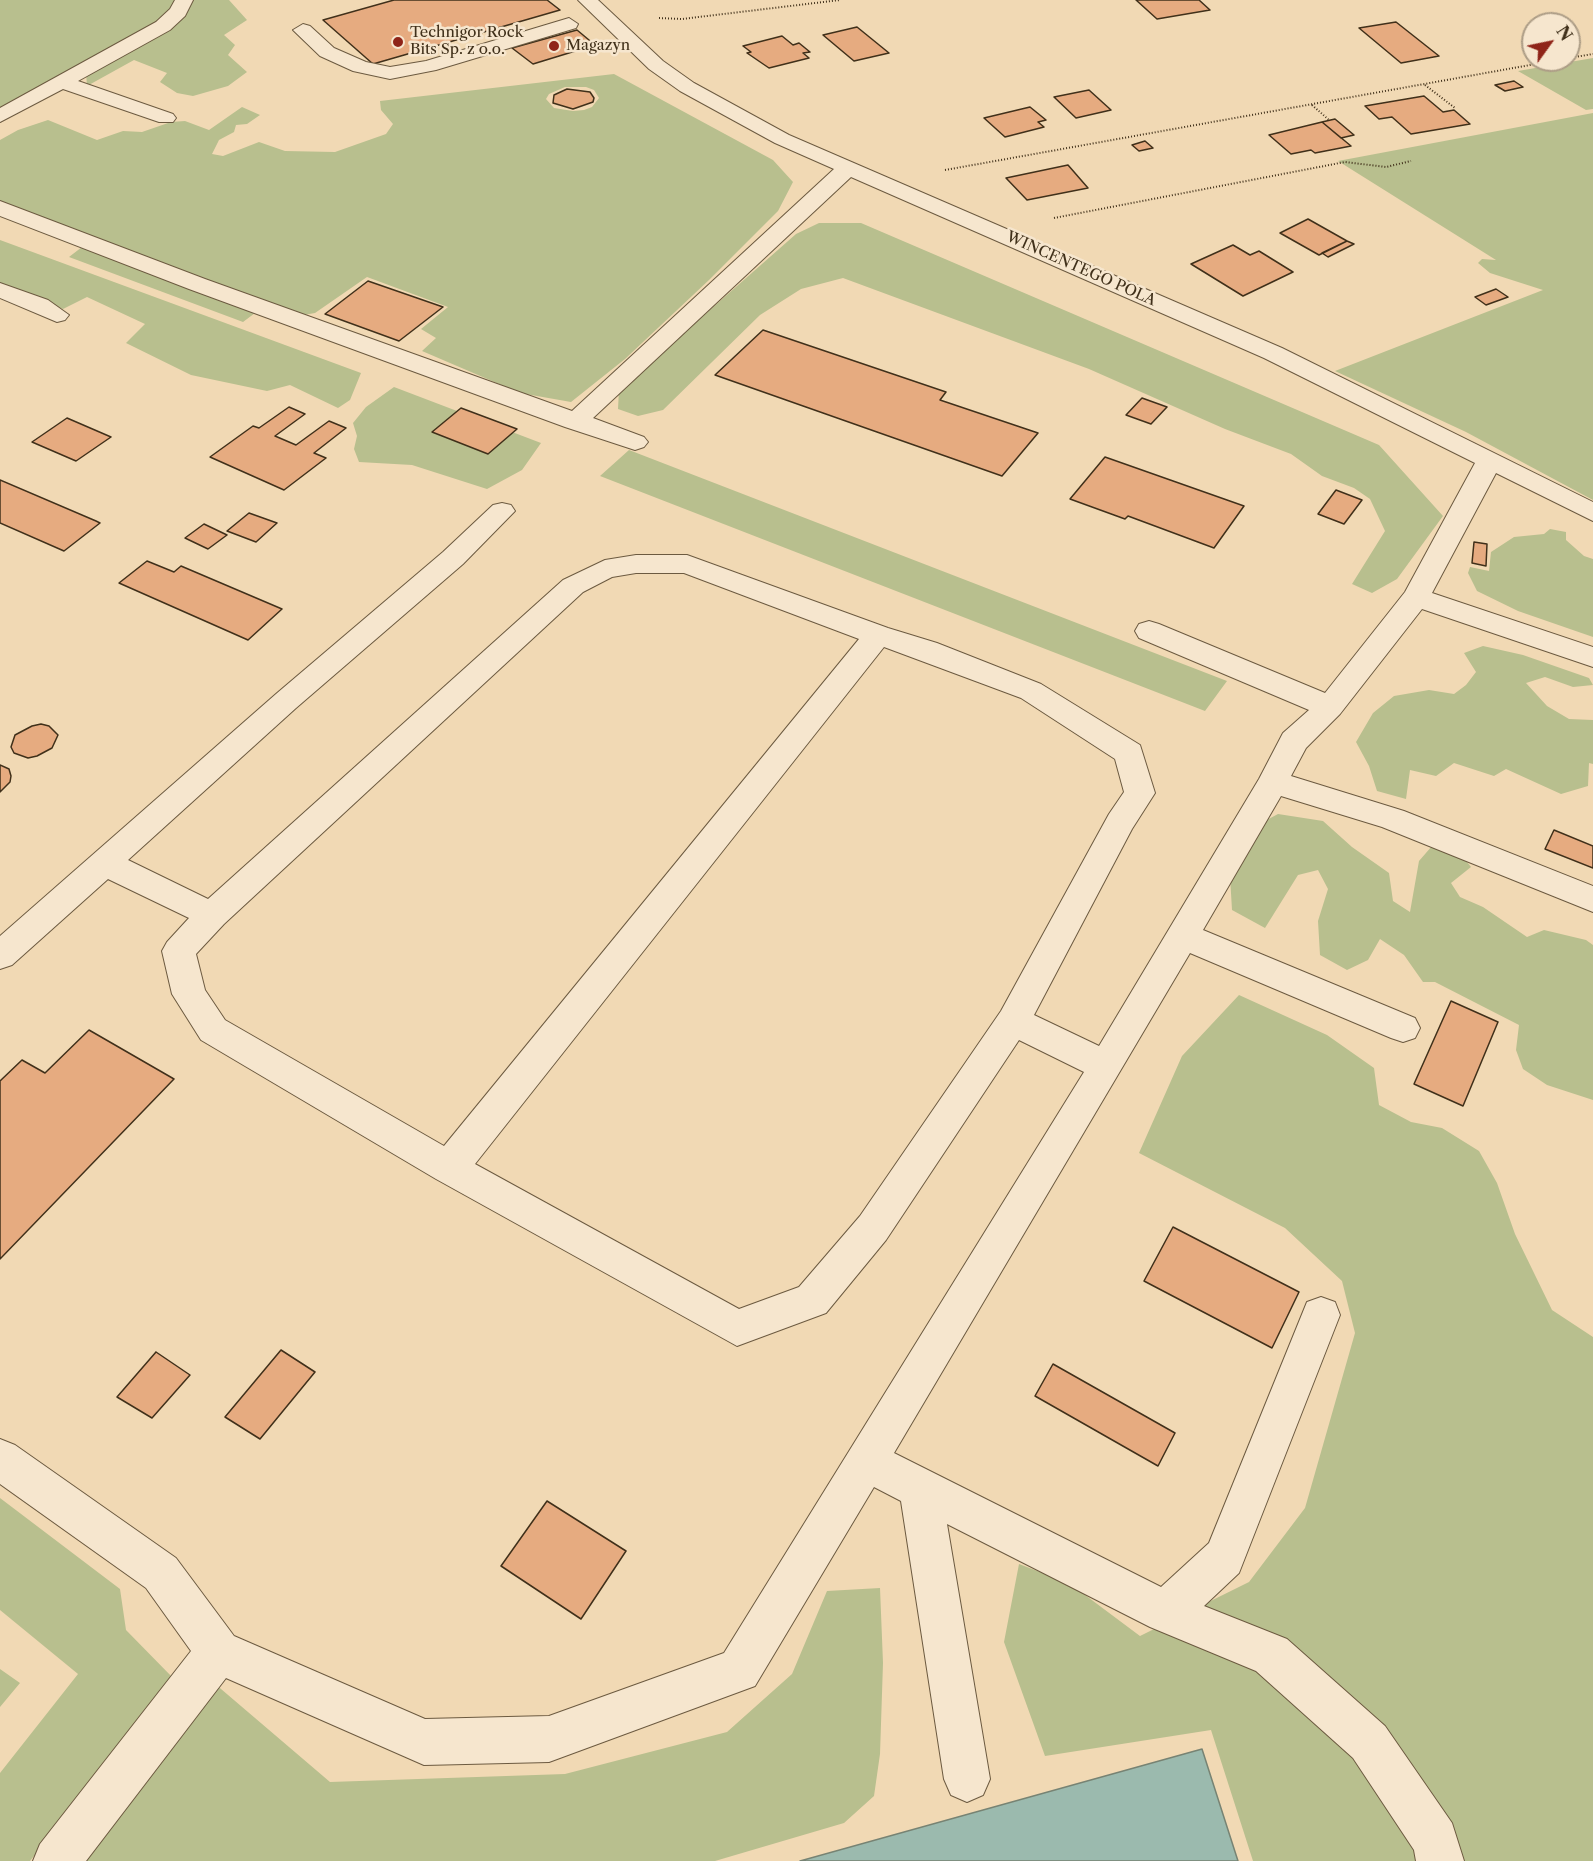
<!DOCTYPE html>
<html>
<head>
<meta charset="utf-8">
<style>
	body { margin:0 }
	#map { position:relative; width:1593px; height:1861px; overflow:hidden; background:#f1d9b4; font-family:"Libre Caslon Text",serif }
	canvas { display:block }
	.north { position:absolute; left:1521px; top:12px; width:60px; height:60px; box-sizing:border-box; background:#f6e6ce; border:2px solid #ad9d86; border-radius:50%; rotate:57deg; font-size:16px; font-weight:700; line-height:24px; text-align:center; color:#40301a }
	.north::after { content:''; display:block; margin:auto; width:21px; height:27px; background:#8f2418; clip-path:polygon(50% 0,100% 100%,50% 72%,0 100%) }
</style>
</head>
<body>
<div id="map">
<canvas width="1593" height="1861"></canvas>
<div class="north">N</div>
</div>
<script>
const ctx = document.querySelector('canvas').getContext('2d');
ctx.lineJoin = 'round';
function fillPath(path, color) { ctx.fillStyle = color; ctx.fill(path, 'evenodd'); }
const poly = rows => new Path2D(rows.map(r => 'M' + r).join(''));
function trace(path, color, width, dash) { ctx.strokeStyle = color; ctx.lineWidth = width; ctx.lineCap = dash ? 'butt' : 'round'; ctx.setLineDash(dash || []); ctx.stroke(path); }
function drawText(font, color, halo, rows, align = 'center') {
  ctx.font = font + ' "Libre Caslon Text",serif'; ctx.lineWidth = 5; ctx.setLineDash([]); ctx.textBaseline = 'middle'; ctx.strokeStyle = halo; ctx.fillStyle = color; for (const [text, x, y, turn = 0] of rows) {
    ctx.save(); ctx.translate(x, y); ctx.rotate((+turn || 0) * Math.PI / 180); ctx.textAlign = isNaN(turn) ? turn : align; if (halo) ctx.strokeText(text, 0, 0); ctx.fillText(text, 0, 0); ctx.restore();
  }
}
fillPath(poly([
	[0,0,179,0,158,24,0,111],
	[189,0,229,0,247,20,224,35,235,45,228,55,247,72,228,86,193,96,177,93,160,82,167,73,134,60,87,86,86,72],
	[1593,58,1593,109,1586,110,1518,71],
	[614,74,773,160,793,182,778,211,709,280,625,359,571,402,520,393,422,351,436,338,421,329,448,307,367,277,315,313,298,316,0,202,0,140,18,130,48,120,97,140,123,131,142,132,171,122,185,121,209,130,242,107,260,115,247,124,236,125,234,132,219,140,212,154,223,156,259,142,285,151,335,152,386,134,393,124,381,110,380,101],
	[565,87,586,87,594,90,599,98,592,107,584,110,573,111,554,108,546,99,549,94],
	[1593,113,1593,500,1466,432,1335,371,1543,290,1490,273,1478,263,1482,259,1496,260,1338,161],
	[819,223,861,223,1379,445,1443,516,1397,579,1372,593,1352,584,1385,531,1370,499,1354,488,1322,476,1291,454,1225,429,1089,369,843,278,801,289,760,315,663,410,638,416,618,409,619,390,796,234],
	[0,240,361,373,350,400,338,408,290,385,267,391,191,375,126,343,145,324,87,297,63,309,0,285],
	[82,247,255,313,243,322,69,257],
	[394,387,541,443,522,470,487,489,412,465,359,462,354,449,357,436,353,423,366,407],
	[629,450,1227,681,1205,711,600,476],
	[1550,529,1566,532,1566,540,1584,556,1593,559,1593,637,1518,611,1477,591,1468,573,1470,567,1489,571,1491,552,1514,537,1544,534],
	[1483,646,1523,655,1589,678,1593,685,1573,687,1545,677,1526,683,1547,706,1569,719,1593,720,1593,764,1589,763,1588,786,1561,794,1506,769,1494,776,1454,763,1436,776,1410,770,1406,799,1377,791,1369,766,1356,742,1373,713,1394,696,1429,690,1454,694,1466,685,1476,672,1464,653],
	[1278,814,1323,821,1352,847,1389,873,1393,901,1410,912,1419,861,1432,846,1459,852,1471,867,1451,883,1460,897,1483,907,1527,937,1544,930,1586,940,1593,945,1593,1100,1547,1085,1523,1069,1516,1050,1519,1025,1435,982,1423,982,1404,955,1380,939,1368,960,1347,970,1320,955,1318,921,1328,889,1318,870,1298,875,1265,928,1232,910,1230,876,1263,822],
	[1239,995,1327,1035,1374,1068,1379,1105,1411,1122,1442,1128,1479,1151,1497,1183,1515,1234,1552,1310,1593,1337,1593,1861,1253,1861,1211,1730,1045,1756,1004,1642,1019,1564,1069,1583,1140,1636,1249,1582,1305,1508,1355,1333,1342,1281,1285,1228,1139,1153,1182,1056],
	[0,1498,120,1589,126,1630,174,1679,30,1861,0,1861,0,1773,78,1674,0,1610],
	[880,1588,883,1663,880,1754,874,1796,844,1823,715,1861,75,1861,214,1683,330,1782,565,1774,727,1732,792,1674,827,1591],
	[0,1669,20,1683,0,1707]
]), '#b8bf8e');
const water = poly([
	[1202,1749,1238,1861,800,1861,1202,1749]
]);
fillPath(water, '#9bbaae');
trace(water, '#778373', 1.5);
const building = poly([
	[394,0,547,0,560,10,373,64,323,20,394,0],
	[1136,0,1199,0,1210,10,1157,19,1136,0],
	[1396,22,1439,56,1401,63,1359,28,1396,22],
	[857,27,889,53,854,61,823,35,857,27],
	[577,30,595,45,533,64,512,48,577,30],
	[782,36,793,45,799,43,810,52,803,53,809,58,769,68,747,53,751,52,743,46,782,36],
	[1514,81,1523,87,1505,91,1495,85,1514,81],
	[567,89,590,92,594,98,593,102,573,109,553,103,554,95,567,89],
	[1089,90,1111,110,1076,118,1054,97,1089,90],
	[1424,96,1443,112,1454,110,1470,124,1411,134,1392,117,1379,119,1365,106,1424,96],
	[1030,107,1046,120,1038,122,1044,127,1005,137,984,118,1030,107],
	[1335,119,1354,135,1341,138,1322,122,1335,119],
	[1322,122,1351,146,1315,153,1311,150,1291,154,1269,135,1322,122],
	[1145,141,1153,148,1139,151,1132,145,1145,141],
	[1068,165,1088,188,1027,200,1006,178,1068,165],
	[1308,219,1347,241,1319,255,1280,233,1308,219],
	[1347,241,1354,244,1328,257,1322,253,1347,241],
	[1233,245,1250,255,1259,251,1293,272,1243,296,1191,264,1233,245],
	[368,281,443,307,399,341,325,314,368,281],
	[1496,289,1508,297,1486,305,1475,297,1496,289],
	[763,330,946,392,940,400,1038,433,1002,476,715,375,763,330],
	[1142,398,1167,407,1151,424,1126,415,1142,398],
	[289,407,305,414,275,436,296,445,329,421,346,428,314,453,326,458,284,490,210,457,253,426,259,428,289,407],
	[461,408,517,429,488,454,432,432,461,408],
	[67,418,111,437,76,461,32,442,67,418],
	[1105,457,1244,506,1214,548,1128,516,1125,519,1070,499,1105,457],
	[0,480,96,521,100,523,64,551,0,523,0,480],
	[1336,490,1362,500,1344,524,1318,514,1336,490],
	[249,513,277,523,256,542,227,531,249,513],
	[204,524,227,535,208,549,185,538,204,524],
	[1474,542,1487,544,1486,566,1472,563,1474,542],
	[147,561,174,572,181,566,282,609,248,640,119,583,147,561],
	[41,724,49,726,58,735,52,748,37,756,28,758,14,753,11,747,15,735,32,726,41,724],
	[0,765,9,769,11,776,10,782,0,792,0,765],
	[1554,830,1593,846,1593,868,1545,849,1554,830],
	[1451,1001,1498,1022,1463,1106,1414,1084,1451,1001],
	[89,1030,174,1079,0,1259,0,1081,22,1060,45,1073,89,1030],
	[1173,1227,1299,1292,1272,1348,1144,1281,1173,1227],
	[281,1350,315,1372,260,1439,225,1417,281,1350],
	[156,1352,190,1375,152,1418,117,1397,156,1352],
	[1053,1364,1175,1433,1158,1466,1035,1396,1053,1364],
	[547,1501,626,1551,581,1619,501,1566,547,1501]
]);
fillPath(building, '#e6ab80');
trace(building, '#40301a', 1.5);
const minor = poly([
	[175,0,193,0,185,16,170,30,78,81,173,114,176,118,173,122,159,122,63,89,0,122,0,108,156,22,170,9,175,0],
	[578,0,598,0,663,61,694,83,789,135,1282,348,1593,502,1593,521,1496,473,1432,593,1593,647,1593,667,1422,609,1340,714,1306,748,1291,776,1404,811,1593,886,1593,912,1382,827,1281,796,1203,930,1415,1018,1420,1028,1415,1038,1403,1042,1391,1038,1190,953,894,1453,1161,1587,1209,1543,1307,1302,1321,1297,1335,1302,1340,1315,1239,1573,1204,1606,1287,1639,1385,1726,1452,1823,1464,1861,1416,1861,1414,1850,1353,1758,1256,1671,1150,1627,947,1524,990,1779,983,1795,967,1802,951,1795,944,1779,901,1501,874,1487,755,1686,549,1762,424,1765,226,1678,86,1861,33,1861,40,1844,191,1651,146,1588,0,1484,0,1439,15,1445,176,1558,234,1636,425,1719,549,1716,724,1653,1084,1072,1019,1040,886,1240,826,1313,737,1346,436,1179,201,1040,172,994,162,951,167,942,189,918,108,879,12,965,0,969,0,936,276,694,443,552,493,505,502,503,511,505,515,511,463,564,296,708,128,860,208,899,563,580,605,560,636,555,687,555,888,628,937,643,1041,684,1140,745,1155,793,1132,829,1034,1015,1099,1046,1259,779,1283,733,1309,710,1139,638,1135,631,1139,624,1149,621,1159,624,1325,693,1405,592,1475,463,1264,358,851,177,593,418,644,437,648,442,644,447,635,450,565,427,189,289,0,216,0,201,205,279,572,411,834,169,775,143,680,91,649,69,578,0],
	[636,573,684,573,859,639,444,1146,225,1020,205,990,196,954,224,924,583,592,612,577,636,573],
	[884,647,1021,698,1115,759,1124,792,1109,814,1001,1011,860,1216,799,1287,739,1309,475,1164,884,647],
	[569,18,578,24,576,28,436,70,390,79,353,71,320,56,293,30,303,24,310,26,334,48,366,62,390,67,426,61,569,18],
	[0,283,48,300,69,315,65,320,57,322,0,298,0,283]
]);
trace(minor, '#6c5a40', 2);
trace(poly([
	[659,18,682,19,840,0],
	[1569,58,1593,54],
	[1425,85,1455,108],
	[1312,105,1329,120],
	[945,170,1558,60],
	[1054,218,1345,162,1386,167,1411,161]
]), '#40301a', 2, [1, 2]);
fillPath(minor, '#f6e6ce');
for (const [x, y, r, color] of [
	[398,42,6,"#8f2418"],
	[554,46,6,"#8f2418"]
]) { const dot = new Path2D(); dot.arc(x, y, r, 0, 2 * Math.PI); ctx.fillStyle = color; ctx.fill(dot); trace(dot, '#f6e6ce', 2); }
drawText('15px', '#40301a', '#f6e6ce', [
	["Technigor Rock",410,33],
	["Bits Sp. z o.o.",410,50],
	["Magazyn",566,46]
], 'left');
drawText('15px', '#40301a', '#f6e6ce', [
	["WINCENTEGO POLA",1081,269,24]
]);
</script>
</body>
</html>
